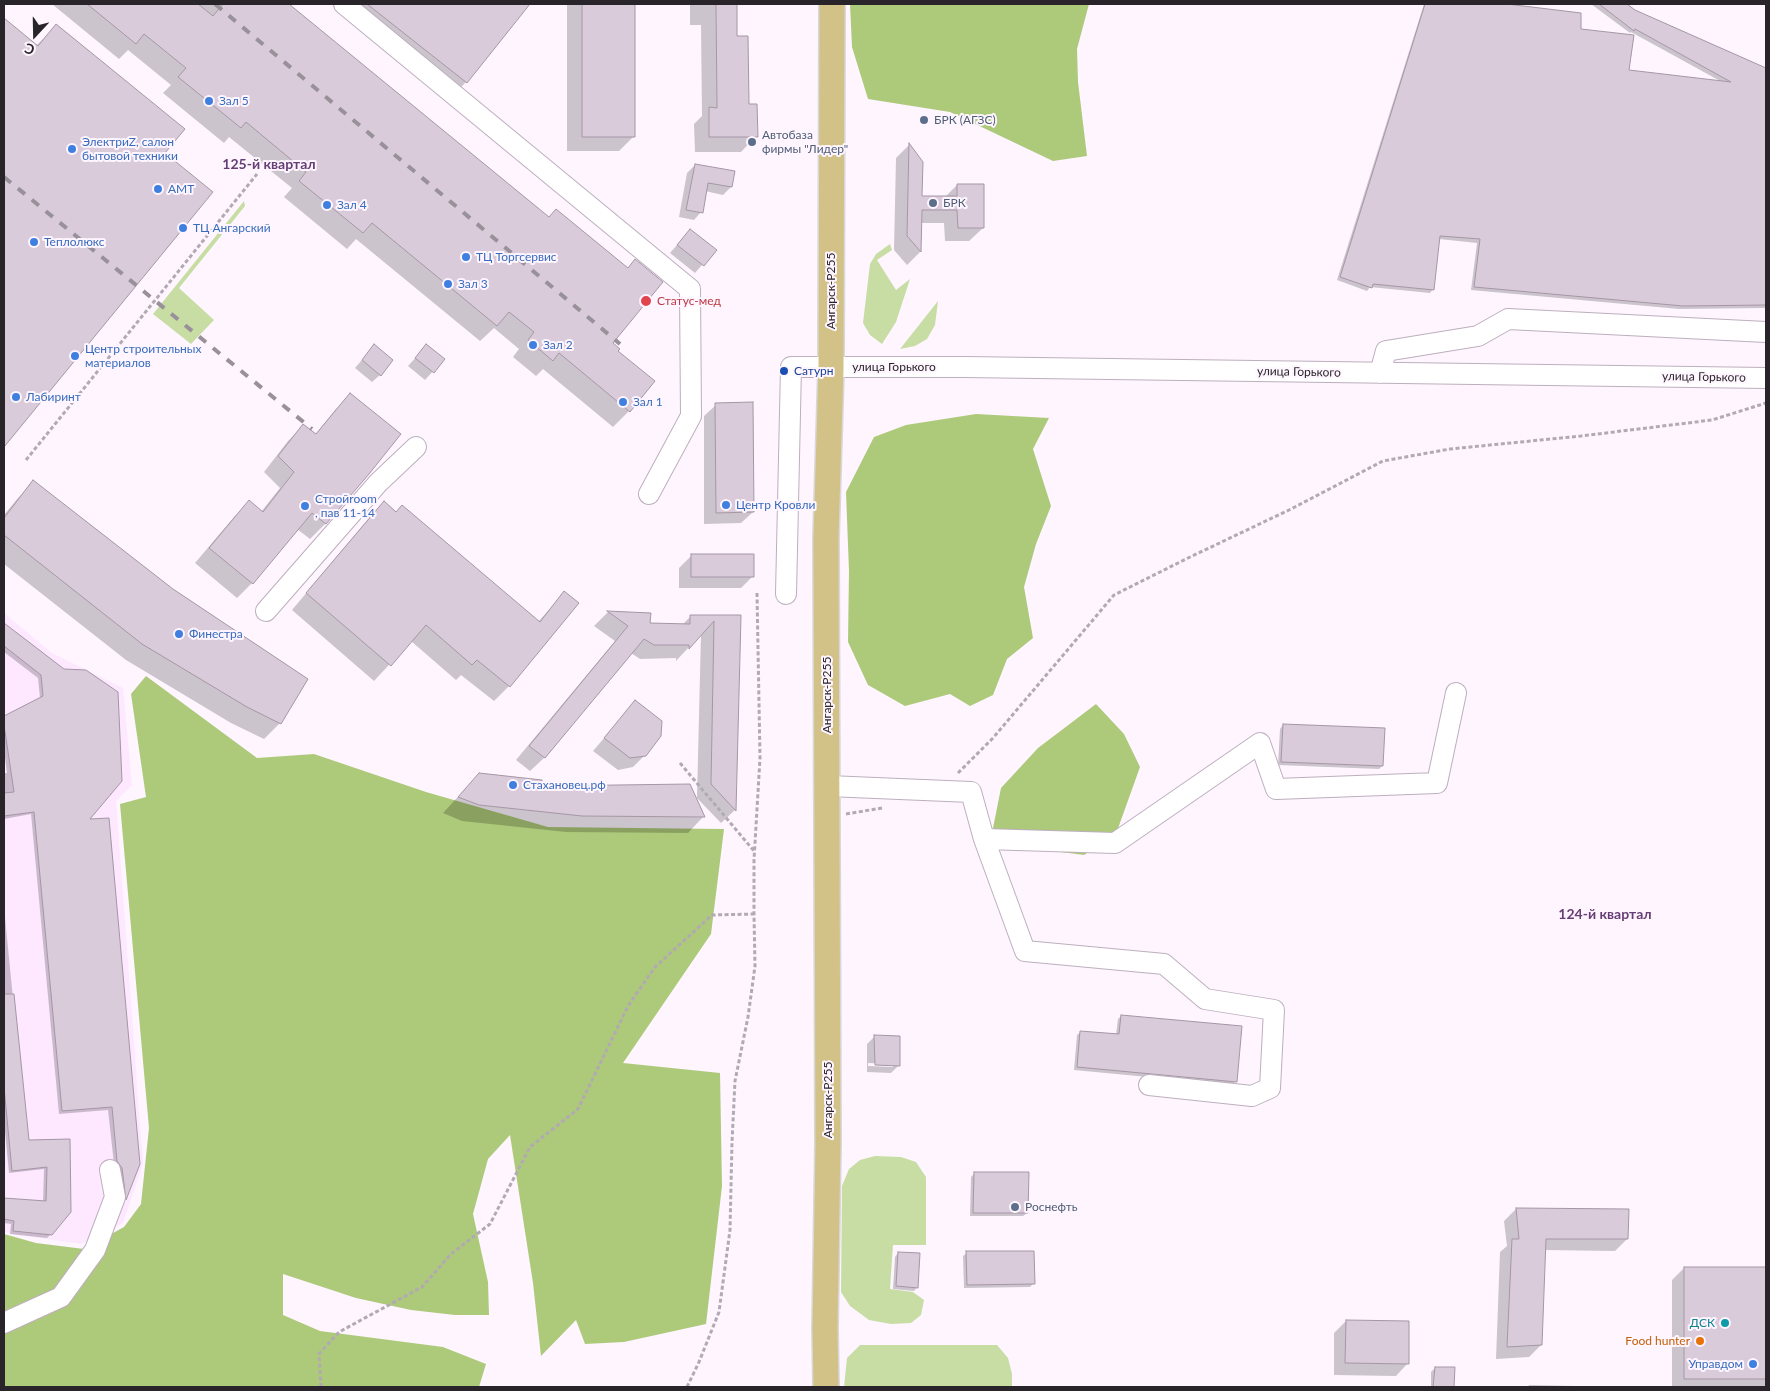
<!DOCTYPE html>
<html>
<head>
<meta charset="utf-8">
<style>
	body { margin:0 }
	#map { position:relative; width:1770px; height:1391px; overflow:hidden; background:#fef5ff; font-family:Lato,sans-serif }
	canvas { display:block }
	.frame { position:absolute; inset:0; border:5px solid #29242a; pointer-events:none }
	.north { position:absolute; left:10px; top:10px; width:50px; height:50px; -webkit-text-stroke:4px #fef5ff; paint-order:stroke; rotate:201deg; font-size:14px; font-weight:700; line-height:20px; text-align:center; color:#29242a }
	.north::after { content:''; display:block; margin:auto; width:18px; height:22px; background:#29242a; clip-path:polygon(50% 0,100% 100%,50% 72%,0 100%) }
</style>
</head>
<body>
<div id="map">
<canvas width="1770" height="1391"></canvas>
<div class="frame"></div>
<div class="north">С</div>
</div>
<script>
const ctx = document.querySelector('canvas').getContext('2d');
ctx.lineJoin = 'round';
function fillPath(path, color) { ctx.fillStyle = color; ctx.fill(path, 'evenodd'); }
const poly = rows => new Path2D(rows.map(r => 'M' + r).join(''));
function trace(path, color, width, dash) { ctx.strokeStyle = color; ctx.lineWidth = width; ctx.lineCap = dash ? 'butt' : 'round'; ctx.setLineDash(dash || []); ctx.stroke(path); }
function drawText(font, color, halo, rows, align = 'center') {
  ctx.font = font + ' Lato,sans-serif'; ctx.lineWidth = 4; ctx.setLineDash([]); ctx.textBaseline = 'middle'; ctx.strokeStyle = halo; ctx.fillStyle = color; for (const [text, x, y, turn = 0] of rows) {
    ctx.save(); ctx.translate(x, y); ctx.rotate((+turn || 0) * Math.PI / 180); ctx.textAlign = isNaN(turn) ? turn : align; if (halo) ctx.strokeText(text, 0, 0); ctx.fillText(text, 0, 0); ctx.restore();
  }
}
fillPath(poly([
	[4,613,52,653,123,688,132,785,116,801,143,1164,123,1223,82,1244,11,1234,4,1231]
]), '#fde8ff');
fillPath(poly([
	[244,201,245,206,179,288,214,320,191,344,153,314],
	[890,244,892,250,877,260,896,290,910,279,896,322,882,344,870,335,863,323,870,264,876,254],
	[938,301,935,325,927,339,915,346,900,349],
	[875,1156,901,1157,916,1162,926,1177,926,1245,893,1245,890,1289,913,1292,924,1300,921,1315,911,1323,891,1324,869,1320,850,1306,841,1292,842,1186,849,1169,860,1160],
	[860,1345,997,1345,1008,1358,1012,1374,1012,1387,844,1387,847,1358]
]), '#c7dda3');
fillPath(poly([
	[850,4,1089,4,1077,49,1078,82,1087,156,1053,161,950,112,868,99,852,47],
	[976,414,1049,418,1033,449,1051,506,1036,544,1024,587,1033,638,1007,659,993,695,970,706,950,694,905,706,868,685,848,642,849,571,846,492,874,437,906,425],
	[146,676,257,758,314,754,426,792,548,827,724,829,711,934,623,1063,720,1073,722,1186,706,1324,624,1342,585,1344,576,1320,541,1356,533,1283,510,1135,488,1159,473,1214,488,1282,489,1315,455,1315,411,1310,356,1298,283,1274,283,1315,320,1331,443,1347,486,1364,479,1387,4,1387,4,1234,36,1243,84,1249,124,1227,141,1204,149,1128,120,804,146,797,131,694],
	[1096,704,1124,734,1140,767,1116,834,1084,855,1016,846,993,828,1001,788,1038,748]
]), '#adc97a');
fillPath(poly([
	[52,4,287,4,549,218,616,351,629,411,613,427,543,369,536,376,513,357,519,349,494,328,480,341,356,239,347,249,284,197,292,188,229,137,224,143,163,93,171,85,128,50,119,59],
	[332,4,528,4,466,82,451,98],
	[567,4,634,4,634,136,619,151,567,151],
	[690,4,736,4,736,37,748,106,756,136,741,152,695,152,694,124,702,116,701,25,690,25],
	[1424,4,1520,4,1519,6,1579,30,1627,71,1722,82,1631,32,1630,33,1591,4,1625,4,1635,11,1766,69,1766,308,1679,309,1471,290,1477,243,1439,239,1433,289,1430,293,1370,287,1367,291,1337,280],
	[4,19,36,46,56,26,164,153,211,192,4,445],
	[909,145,922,162,921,197,945,197,957,185,983,228,969,241,945,241,944,223,921,223,920,252,907,265,894,250,896,158],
	[695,165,731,187,723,195,705,191,701,212,694,220,679,217,687,173],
	[690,230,715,250,695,273,670,253],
	[426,346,443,360,425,380,408,366],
	[367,354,380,375,372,382,355,368],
	[350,395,399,434,325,524,310,539,297,529,252,583,237,598,195,563,234,517,249,502,261,512,280,488,264,472,288,441,303,426,315,435,335,410],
	[716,405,753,512,741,523,704,524,704,416],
	[34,482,280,723,264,739,231,723,126,660,4,564,4,515,18,498],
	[384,502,538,622,564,593,509,686,494,701,461,675,456,680,411,641,374,681,292,610,369,518],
	[691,556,753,576,741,588,679,588,679,568],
	[608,612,649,614,649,624,682,625,691,616,739,617,735,810,721,823,697,798,701,634,676,661,676,658,640,659,631,653,544,758,530,771,516,760,615,641,594,626],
	[4,624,63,670,88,821,138,1164,123,1202,114,1164,108,1110,59,1114,31,814,4,819,4,773,7,773,4,750,4,717,40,698,38,678,4,652],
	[635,702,645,755,633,767,618,770,593,751],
	[1283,725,1382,766,1379,769,1278,765,1280,729],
	[479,774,541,787,689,785,703,817,688,833,566,832,462,821,443,813],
	[4,907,27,1141,68,1141,51,1234,47,1238,10,1234,11,1224,4,1223,4,1199,43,1202,44,1169,9,1173,4,1121],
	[1121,1016,1235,1082,1232,1085,1074,1070,1077,1035,1081,1032,1116,1035,1118,1019],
	[874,1037,899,1065,891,1073,867,1072,867,1044],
	[868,1063,893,1064,893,1067,868,1066],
	[975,1173,1027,1213,1023,1216,970,1216,971,1177],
	[1516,1209,1628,1210,1627,1239,1615,1251,1544,1250,1541,1345,1529,1357,1496,1359,1500,1252,1507,1246,1504,1221],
	[898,1253,917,1287,914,1291,893,1289,895,1257],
	[967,1253,1034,1283,1030,1287,964,1288,963,1256],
	[1684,1268,1766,1269,1766,1387,1672,1387,1672,1280],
	[1346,1321,1407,1364,1396,1376,1334,1375,1334,1333],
	[1435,1368,1454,1369,1453,1387,1431,1387,1431,1372],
	[1529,1385,1575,1386,1528,1387]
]), '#0003');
const building = poly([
	[87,4,198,4,213,16,223,4,289,4,549,217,556,209,628,268,635,259,663,282,613,343,620,349,618,351,655,381,630,412,559,353,553,361,528,340,534,332,509,312,497,326,372,223,363,233,299,181,306,172,246,122,241,128,178,77,186,68,144,34,136,44,87,4],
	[367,4,530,4,467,83,367,4],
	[582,4,635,4,635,137,582,137,582,4],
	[716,4,737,4,737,36,748,36,749,104,757,104,758,137,709,137,709,107,717,108,716,4],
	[1425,4,1507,4,1581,13,1581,29,1634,35,1629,70,1731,82,1635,29,1634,31,1599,4,1627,4,1635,10,1766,68,1766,305,1683,306,1474,287,1480,239,1440,236,1434,290,1373,284,1372,288,1340,277,1425,4],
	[4,18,38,46,56,24,185,129,165,153,213,192,4,447,4,18],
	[909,143,923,162,922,196,957,196,957,184,984,184,984,228,958,228,957,210,922,210,921,252,907,236,909,143],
	[695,164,735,171,732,187,708,183,703,213,686,210,695,164],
	[690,229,717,250,704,266,677,245,690,229],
	[374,344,393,360,381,376,362,360,374,344],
	[426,344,445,359,434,373,415,358,426,344],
	[350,393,401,434,369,474,326,524,312,513,253,584,209,548,249,500,263,512,294,472,278,456,303,424,316,434,350,393],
	[753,402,754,512,716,513,715,403,753,402],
	[33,480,173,589,308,679,281,724,247,707,142,644,4,535,4,518,33,480],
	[384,501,396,512,402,505,540,622,564,591,579,603,510,687,477,660,472,665,426,625,391,666,306,593,384,501],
	[691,554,754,554,754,577,691,577,691,554],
	[607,611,651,613,650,623,690,624,690,615,741,615,736,811,711,784,714,621,689,649,689,645,654,645,644,639,545,758,529,746,628,626,607,611],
	[4,623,64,669,86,670,118,692,122,781,90,819,109,818,140,1164,126,1200,122,1168,117,1161,112,1107,62,1111,34,812,4,816,4,793,14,792,4,725,4,716,43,696,41,675,4,646,4,623],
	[635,700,662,721,661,736,646,756,630,758,604,738,635,700],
	[1283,724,1385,728,1383,766,1281,762,1283,724],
	[479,773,542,780,543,786,690,784,705,817,582,816,479,805,458,797,479,773],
	[4,994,14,994,29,1140,70,1139,71,1212,52,1235,13,1231,14,1221,4,1219,4,1198,46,1201,47,1167,12,1171,4,1087,4,994],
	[1121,1015,1242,1026,1237,1082,1077,1067,1080,1031,1119,1034,1121,1015],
	[874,1035,900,1036,900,1066,875,1065,874,1035],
	[974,1172,1029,1172,1028,1213,973,1213,974,1172],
	[1516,1208,1629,1209,1628,1239,1546,1239,1542,1345,1507,1347,1512,1239,1519,1239,1516,1208],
	[966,1251,1034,1251,1035,1284,967,1285,966,1251],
	[898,1252,920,1253,918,1288,896,1286,898,1252],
	[1684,1267,1766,1267,1766,1379,1684,1379,1684,1267],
	[1346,1320,1409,1321,1409,1364,1345,1363,1346,1320],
	[1435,1367,1455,1367,1454,1387,1433,1387,1435,1367]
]);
fillPath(building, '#dacbdb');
trace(building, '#a596a6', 1);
const minor = poly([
	[344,4,690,289,691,416,649,494],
	[1380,373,1386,351,1478,336,1508,319,1766,332],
	[786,594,791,367,964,367,1766,378],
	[266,611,378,483,416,447],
	[828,786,971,792,984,839,1115,843,1260,743,1276,789,1437,783,1456,693],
	[984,839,1025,951,1164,964,1205,999,1274,1010,1270,1088,1252,1096,1149,1085],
	[4,1323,61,1297,95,1250,115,1197,110,1170]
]);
const major = poly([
	[826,1387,825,1328,828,1144,826,538,831,368,832,4]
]);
trace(minor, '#bdafbe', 22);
trace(major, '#d8d8d9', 28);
trace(poly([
	[26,460,257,174],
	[680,763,754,851],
	[958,773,993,738,1114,595,1188,558,1289,510,1383,461,1450,449,1581,436,1712,420,1766,403],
	[846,814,882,808],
	[321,1387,319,1354,339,1332,422,1287,451,1254,490,1224,530,1147,578,1109,628,1006,655,967,712,915,754,914],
	[687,1387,699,1362,719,1312,730,1230,732,1142,735,1081,748,1017,755,966,754,914,754,860,760,758,757,593]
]), '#b2aab3', 3, [4, 2.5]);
trace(minor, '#fff', 20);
trace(major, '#d2c288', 25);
trace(poly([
	[215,4,620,344],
	[4,177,312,429]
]), '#99919a', 4, [9, 9]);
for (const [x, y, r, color] of [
	[209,101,5,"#3f7fe0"],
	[924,120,5,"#5c6f8a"],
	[752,142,5,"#5c6f8a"],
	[72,149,5,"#3f7fe0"],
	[158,189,5,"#3f7fe0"],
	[933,203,5,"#5c6f8a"],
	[327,205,5,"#3f7fe0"],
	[183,228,5,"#3f7fe0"],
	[34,242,5,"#3f7fe0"],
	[466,257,5,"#3f7fe0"],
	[448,284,5,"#3f7fe0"],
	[646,301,6,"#e0444e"],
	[533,345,5,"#3f7fe0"],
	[75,356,5,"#3f7fe0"],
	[784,371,5,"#1a4fb4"],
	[16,397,5,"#3f7fe0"],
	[623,402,5,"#3f7fe0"],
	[726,505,5,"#3f7fe0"],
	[305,506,5,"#3f7fe0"],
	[179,634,5,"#3f7fe0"],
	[513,785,5,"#3f7fe0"],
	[1015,1207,5,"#5c6f8a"],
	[1725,1323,5,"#0f9aa8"],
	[1700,1341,5,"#e8710a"],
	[1753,1364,5,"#3f7fe0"]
]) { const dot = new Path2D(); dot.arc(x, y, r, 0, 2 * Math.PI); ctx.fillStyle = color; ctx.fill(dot); trace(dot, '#fef5ff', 2); }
drawText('12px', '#366cbe', '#fef5ff', [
	["Зал 5",219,101],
	["ЭлектриZ, салон",82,142],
	["бытовой техники",82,156],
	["АМТ",168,189],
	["Зал 4",337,205],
	["ТЦ Ангарский",193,228],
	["Теплолюкс",44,242],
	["ТЦ Торгсервис",476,257],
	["Зал 3",458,284],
	["Зал 2",543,345],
	["Центр строительных",85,349],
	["материалов",85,363],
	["Лабиринт",26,397],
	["Зал 1",633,402],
	["Стройroom",315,499],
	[", пав 11-14",315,513],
	["Центр Кровли",736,505],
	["Финестра",189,634],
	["Стахановец.рф",523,785],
	["Управдом",1743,1364,"right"]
], 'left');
drawText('12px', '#4e5e75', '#fef5ff', [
	["БРК (АГЗС)",934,120],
	["Автобаза",762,135],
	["фирмы \"Лидер\"",762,149],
	["БРК",943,203],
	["Роснефть",1025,1207]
], 'left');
drawText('12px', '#29242a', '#fef5ff', [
	["Ангарск-Р255",831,291,-90],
	["улица Горького",894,367],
	["улица Горького",1299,372,1],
	["улица Горького",1704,377,1],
	["Ангарск-Р255",827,695,-90],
	["Ангарск-Р255",828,1100,-90]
]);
drawText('12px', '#be3a42', '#fef5ff', [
	["Статус-мед",657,301]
], 'left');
drawText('12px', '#164399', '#fef5ff', [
	["Сатурн",794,371]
], 'left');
drawText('12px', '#0d838f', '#fef5ff', [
	["ДСК",1715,1323]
], 'right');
drawText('12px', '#c56008', '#fef5ff', [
	["Food hunter",1690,1341]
], 'right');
drawText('bold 14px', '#663d74', '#fef5ff', [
	["125-й квартал",269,164],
	["124-й квартал",1605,914]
]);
</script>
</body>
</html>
